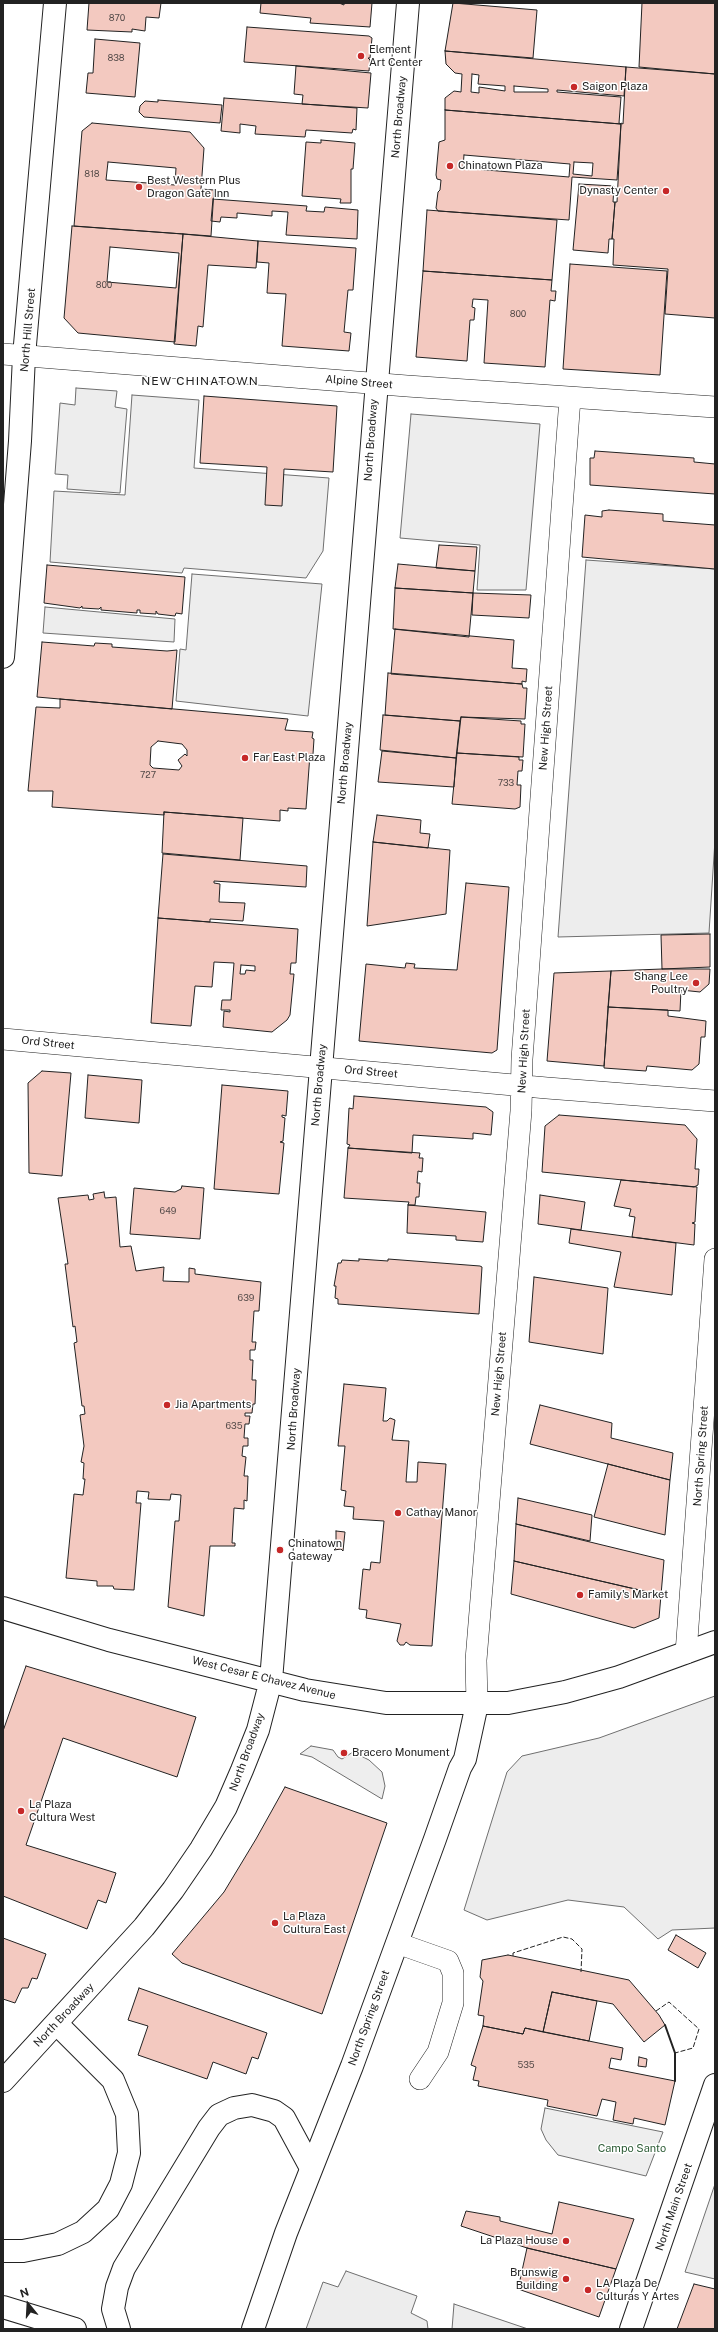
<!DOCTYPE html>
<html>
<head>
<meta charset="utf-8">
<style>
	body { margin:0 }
	#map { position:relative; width:718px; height:2332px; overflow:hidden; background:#fff; font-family:"Public Sans",sans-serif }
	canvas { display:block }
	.frame { position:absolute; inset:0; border:4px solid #222; pointer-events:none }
	.north { position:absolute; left:8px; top:2284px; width:40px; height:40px; -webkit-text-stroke:3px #fff; paint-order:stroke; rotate:342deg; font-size:11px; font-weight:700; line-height:16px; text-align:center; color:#222 }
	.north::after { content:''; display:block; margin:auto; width:14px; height:18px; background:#222; clip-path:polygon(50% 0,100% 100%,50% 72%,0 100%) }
</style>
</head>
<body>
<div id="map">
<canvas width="718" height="2332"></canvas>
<div class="frame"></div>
<div class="north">N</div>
</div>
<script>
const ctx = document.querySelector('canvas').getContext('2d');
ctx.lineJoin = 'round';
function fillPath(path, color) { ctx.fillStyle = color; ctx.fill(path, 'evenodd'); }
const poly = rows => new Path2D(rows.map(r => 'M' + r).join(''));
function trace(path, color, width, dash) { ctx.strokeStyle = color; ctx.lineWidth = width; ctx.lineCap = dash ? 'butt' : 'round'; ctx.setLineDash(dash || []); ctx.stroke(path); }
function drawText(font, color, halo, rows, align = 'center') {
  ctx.font = font + ' "Public Sans",sans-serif'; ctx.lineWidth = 3; ctx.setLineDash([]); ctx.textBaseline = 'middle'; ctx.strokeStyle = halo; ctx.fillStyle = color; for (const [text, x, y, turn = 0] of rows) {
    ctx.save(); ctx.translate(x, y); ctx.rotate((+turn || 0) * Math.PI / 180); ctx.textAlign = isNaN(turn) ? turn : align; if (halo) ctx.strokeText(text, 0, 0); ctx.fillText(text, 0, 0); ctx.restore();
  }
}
const green = poly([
	[311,1746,333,1750,338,1757,342,1759,353,1752,369,1760,382,1772,385,1786,382,1799,312,1757,300,1754,311,1746],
	[545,2108,663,2132,646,2176,558,2155,546,2140,541,2129,545,2108],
	[715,2184,715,2279,685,2272,715,2184]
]);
fillPath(green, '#eee');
trace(green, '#6f6f6f', 1);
const parking = poly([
	[76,388,117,391,115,407,127,409,120,493,67,489,68,475,55,474,60,403,75,405,76,388],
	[132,395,199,400,194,468,329,478,323,551,306,578,184,568,182,573,50,562,54,491,125,495,132,395],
	[411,414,540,424,526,590,477,590,480,545,400,538,411,414],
	[586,560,715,569,715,840,709,933,558,937,586,560],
	[192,574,322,584,308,716,176,701,180,649,186,650,192,574],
	[45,607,175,619,174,642,43,633,45,607],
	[715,1696,715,1928,672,1930,658,1939,624,1907,568,1900,487,1920,464,1910,507,1772,522,1756,599,1738,715,1696],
	[346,2271,417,2296,411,2313,427,2321,428,2329,306,2329,323,2282,338,2287,346,2271],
	[454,2304,528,2329,452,2329,454,2304]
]);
fillPath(parking, '#ededed');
trace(parking, '#6f6f6f', 1);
const building = poly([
	[89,3,161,3,159,18,146,17,145,31,132,29,132,32,87,30,89,3],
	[261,3,339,3,344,5,344,3,372,3,370,27,310,23,311,18,260,13,261,3],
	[453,3,537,10,533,58,445,51,453,3],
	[642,3,715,3,715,74,639,67,642,3],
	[247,27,369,36,372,38,370,58,368,58,370,60,369,71,244,62,247,27],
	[95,39,140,43,135,97,86,93,88,73,93,73,95,39],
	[445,51,626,67,624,96,557,90,557,92,621,97,619,123,621,124,445,110,445,98,454,91,461,92,462,74,455,73,446,64,445,51],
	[472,74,479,75,478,84,505,86,505,91,479,87,479,93,471,92,472,74],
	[514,86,548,89,548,92,514,92,514,86],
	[296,66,371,73,368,108,302,104,303,95,294,94,296,66],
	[626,67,715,74,715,318,665,314,668,269,613,265,614,239,612,239,615,202,617,202,621,123,623,124,626,67],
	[224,98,357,108,356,130,353,129,352,133,306,130,305,137,255,134,256,126,240,124,240,133,221,131,224,98],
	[158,100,222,105,220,123,144,117,139,112,140,106,145,101,158,102,158,100],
	[445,110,621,124,617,180,572,177,569,220,438,211,436,208,438,192,440,190,441,180,437,179,436,175,439,142,445,140,445,110],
	[464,155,570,164,569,177,463,168,464,155],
	[574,162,593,163,592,176,573,174,574,162],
	[92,123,190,132,204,148,201,189,214,190,211,236,74,226,82,131,92,123],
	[108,162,176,168,175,185,106,180,108,162],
	[321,140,355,143,353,169,351,169,351,203,340,203,341,199,302,196,306,142,321,143,321,140],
	[579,184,614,186,613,202,615,202,612,239,609,239,608,253,573,250,579,184],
	[213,199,307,206,306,211,324,212,325,207,358,210,357,239,286,235,288,212,272,211,272,216,237,213,237,218,221,217,220,222,211,221,213,199],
	[427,210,557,220,552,280,423,271,427,210],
	[72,226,183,234,175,342,78,333,64,318,72,226],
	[110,247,179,253,176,288,107,282,110,247],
	[183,234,258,241,256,268,208,265,203,327,198,326,196,346,174,344,183,234],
	[258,241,356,248,353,290,348,290,344,332,351,333,349,351,282,346,286,294,267,293,269,263,257,262,258,241],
	[570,264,667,271,660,375,563,369,570,264],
	[423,271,552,280,551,291,556,291,555,301,550,300,545,367,484,363,488,300,473,299,472,307,475,308,474,320,470,320,467,361,416,357,423,271],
	[204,396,337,406,333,472,284,469,282,506,265,505,267,467,200,463,204,396],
	[595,451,694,458,694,462,715,464,715,494,590,485,590,458,594,458,595,451],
	[609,510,663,514,663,521,715,525,715,569,582,557,585,515,602,517,602,511,609,510],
	[439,545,477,547,475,571,436,568,439,545],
	[398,564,475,571,473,593,395,588,398,564],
	[47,565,185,577,182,614,176,613,175,616,158,614,156,611,156,614,140,613,140,610,137,610,137,613,101,610,101,607,99,609,82,608,82,606,80,608,44,603,47,565],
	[395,588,473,593,469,637,393,629,395,588],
	[473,593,531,595,529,618,472,615,473,593],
	[395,629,514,640,512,668,527,669,526,682,522,681,522,684,391,674,395,629],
	[42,642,94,646,95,643,112,644,112,647,167,651,177,650,172,709,37,697,42,642],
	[388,673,522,684,523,688,527,688,525,719,461,717,460,721,385,715,388,673],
	[60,699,288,719,285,730,313,732,312,738,314,739,313,754,310,754,306,809,288,808,288,811,280,810,280,821,164,812,164,815,52,807,53,791,28,791,36,707,60,708,60,699],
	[158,741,182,744,187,750,187,756,185,754,178,760,182,766,179,770,153,768,150,765,151,747,158,741],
	[383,715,460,721,456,758,380,750,383,715],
	[461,717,521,721,521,724,525,724,523,757,457,753,461,717],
	[382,751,456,758,454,787,378,782,382,751],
	[457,753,519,757,519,760,523,760,522,771,518,771,517,785,521,785,520,807,515,809,452,804,457,753],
	[164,812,243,818,240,860,162,853,164,812],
	[377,815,421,820,420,833,430,834,428,848,373,842,377,815],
	[373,842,450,850,446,914,367,926,373,842],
	[163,854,307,866,306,887,214,881,214,883,220,884,219,902,245,903,243,921,210,919,210,922,158,918,163,854],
	[466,883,509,887,497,1050,492,1053,359,1041,366,964,405,968,406,963,415,964,414,968,457,970,466,883],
	[158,918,298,929,296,963,291,963,290,974,294,974,290,1015,287,1020,272,1032,223,1027,224,1011,230,1012,230,1010,221,1010,222,1000,231,1000,234,963,214,962,212,987,195,986,191,1026,151,1023,158,918],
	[241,965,255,966,255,971,246,970,245,974,240,974,241,965],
	[710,934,710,967,662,969,661,935,710,934],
	[662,969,710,969,709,984,700,992,681,990,680,1011,608,1007,611,971,662,969],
	[611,971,604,1066,547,1061,554,973,611,971],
	[608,1007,668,1010,668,1016,706,1021,705,1037,701,1037,699,1064,692,1070,647,1066,646,1071,604,1068,608,1007],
	[42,1071,71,1073,62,1176,29,1173,28,1083,42,1071],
	[88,1075,142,1080,139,1123,85,1118,88,1075],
	[222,1085,288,1091,286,1116,282,1115,282,1117,285,1118,283,1141,280,1142,284,1143,279,1194,214,1189,222,1085],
	[354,1096,486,1107,493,1112,491,1135,473,1133,473,1139,413,1135,412,1153,348,1148,350,1145,347,1144,349,1108,353,1109,354,1096],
	[559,1115,685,1125,697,1139,695,1169,699,1169,698,1185,694,1187,542,1172,545,1126,559,1115],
	[348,1148,420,1153,419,1158,423,1158,422,1172,418,1171,417,1183,420,1183,419,1197,416,1197,415,1205,408,1205,409,1202,344,1198,348,1148],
	[621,1180,697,1187,695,1222,692,1223,695,1224,694,1245,632,1237,635,1217,629,1216,631,1209,614,1206,621,1180],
	[182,1186,204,1188,200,1239,130,1234,134,1188,175,1192,181,1189,182,1186],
	[104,1192,105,1198,116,1197,120,1247,131,1246,136,1271,164,1267,163,1281,189,1282,189,1268,195,1269,195,1274,261,1282,259,1311,254,1311,252,1342,256,1342,255,1350,250,1350,250,1360,253,1360,252,1380,256,1380,255,1404,253,1404,252,1413,245,1413,245,1416,250,1416,249,1424,245,1424,244,1438,248,1438,248,1446,243,1446,242,1456,246,1457,244,1476,248,1476,247,1501,244,1500,244,1509,234,1508,232,1543,235,1543,235,1546,210,1546,204,1616,168,1607,175,1521,179,1521,181,1495,171,1494,170,1500,148,1499,149,1492,137,1491,136,1503,141,1503,134,1590,114,1589,113,1586,97,1586,97,1581,66,1578,74,1494,83,1495,85,1479,83,1479,84,1463,81,1462,84,1446,80,1415,85,1414,84,1406,82,1406,74,1343,77,1342,75,1326,73,1327,65,1264,68,1264,58,1198,88,1195,89,1200,94,1199,93,1194,104,1192],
	[540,1195,585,1202,581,1230,538,1224,540,1195],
	[408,1205,486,1212,483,1242,456,1240,456,1236,407,1233,408,1205],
	[571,1229,676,1243,672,1295,614,1287,621,1252,569,1243,571,1229],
	[359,1259,388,1261,388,1259,480,1266,482,1267,479,1314,338,1304,338,1299,335,1298,336,1286,334,1286,338,1263,341,1263,342,1260,359,1261,359,1259],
	[534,1277,608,1288,603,1354,529,1342,534,1277],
	[344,1384,386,1388,383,1421,387,1421,390,1418,395,1420,392,1440,409,1441,406,1482,417,1482,418,1462,446,1464,432,1646,410,1645,406,1642,404,1645,400,1645,397,1641,401,1624,366,1618,367,1610,359,1609,363,1569,370,1570,371,1562,380,1563,384,1521,353,1519,354,1507,344,1506,346,1491,341,1490,345,1446,338,1446,344,1384],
	[540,1405,612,1423,611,1438,673,1453,670,1480,530,1444,540,1405],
	[608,1464,670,1480,665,1535,594,1517,608,1464],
	[518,1498,592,1515,590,1541,516,1524,518,1498],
	[516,1524,664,1560,661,1595,514,1561,516,1524],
	[336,1531,345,1532,343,1551,341,1549,334,1550,336,1548,336,1531],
	[514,1561,661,1595,659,1618,634,1628,511,1594,514,1561],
	[26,1666,196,1717,177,1777,63,1738,26,1845,116,1873,106,1903,98,1900,87,1929,3,1896,3,1731,26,1666],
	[285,1787,387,1823,322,2014,182,1963,172,1954,224,1892,256,1839,285,1787],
	[676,1935,706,1953,698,1968,668,1950,676,1935],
	[3,1938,46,1954,37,1979,32,1978,28,1988,22,1988,15,2003,3,1999,3,1938],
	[508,1955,629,1980,659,2015,665,2025,644,2042,613,2004,552,1992,543,2032,525,2028,523,2034,483,2026,484,2016,478,2015,483,1981,480,1977,482,1960,508,1955],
	[139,1988,267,2033,258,2059,252,2057,246,2074,213,2062,207,2079,138,2055,148,2026,128,2020,139,1988],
	[552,1992,597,2001,589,2041,543,2032,552,1992],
	[483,2026,523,2034,525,2028,623,2048,621,2060,611,2058,609,2068,675,2081,665,2125,634,2118,633,2124,613,2120,616,2102,602,2099,597,2116,547,2106,548,2100,478,2086,479,2081,473,2080,476,2067,471,2065,483,2026],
	[639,2057,647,2059,646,2067,638,2066,639,2057],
	[559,2202,634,2219,616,2269,527,2248,461,2226,466,2211,500,2217,500,2221,552,2234,559,2202],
	[527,2248,616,2269,599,2317,518,2289,527,2248],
	[694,2284,715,2289,715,2329,677,2329,694,2284]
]);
fillPath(building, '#f3c9c0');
trace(building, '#222', 1);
const minor = poly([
	[3,354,407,386,715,407],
	[3,1039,547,1088,715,1101],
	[686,1653,715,1259],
	[477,1704,476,1660,521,1111,522,1059,570,398],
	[397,1943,448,1961,453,1973,453,2003,438,2052,420,2079]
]);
const major = poly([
	[3,657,20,441,24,356,55,3],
	[3,1608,109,1640,305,1690,386,1703,508,1703,565,1692,619,1677,715,1642],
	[3,2081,144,1927,173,1890,201,1849,226,1807,242,1770,258,1730,271,1680,408,3],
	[3,2307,75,2329],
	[253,2329,286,2233,352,2066,435,1839,460,1768,465,1759,477,1704],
	[631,2329,715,2085]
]);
const highway = poly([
	[3,2251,23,2251,58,2244,83,2232,108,2209,121,2184,129,2153,127,2114,113,2080,57,2024],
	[119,2329,113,2309,117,2287,124,2268,209,2128,219,2115,234,2108,252,2105,274,2111,284,2118,311,2168]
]);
trace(minor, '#222', 22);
trace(major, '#222', 24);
trace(highway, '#222', 24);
trace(minor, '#fff', 21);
trace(major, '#fff', 22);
trace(highway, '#fff', 22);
trace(poly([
	[513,1956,513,1953,563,1937,572,1939,582,1949,581,1972],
	[656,2011,669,2002,699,2029,693,2048,675,2053]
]), '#222', 1, [5, 2]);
trace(poly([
	[665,2025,675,2053,675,2081]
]), '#222', 2);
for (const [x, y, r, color] of [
	[361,56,4,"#c62828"],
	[574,87,4,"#c62828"],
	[450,166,4,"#c62828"],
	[139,187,4,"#c62828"],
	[666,191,4,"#c62828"],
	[245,758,4,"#c62828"],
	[696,983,4,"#c62828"],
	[167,1405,4,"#c62828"],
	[398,1513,4,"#c62828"],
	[280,1550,4,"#c62828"],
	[580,1595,4,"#c62828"],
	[344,1753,4,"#c62828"],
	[21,1811,4,"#c62828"],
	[275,1923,4,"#c62828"],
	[566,2241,4,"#c62828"],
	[566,2279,4,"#c62828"],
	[588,2290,4,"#c62828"]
]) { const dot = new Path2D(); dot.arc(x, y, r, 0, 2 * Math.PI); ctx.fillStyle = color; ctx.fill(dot); trace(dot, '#fff', 1.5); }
drawText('9px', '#564c4a', null, [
	["870",117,18],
	["838",116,58],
	["818",92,174],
	["800",104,285],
	["800",518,314],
	["727",148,775],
	["733",506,783],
	["649",168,1211],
	["639",246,1298],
	["635",234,1426],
	["535",526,2065]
]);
drawText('11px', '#222', '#fff', [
	["Element",369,50],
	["Art Center",369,63],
	["Saigon Plaza",582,87],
	["Chinatown Plaza",458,166],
	["Best Western Plus",147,181],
	["Dragon Gate Inn",147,194],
	["Dynasty Center",658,191,"right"],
	["Far East Plaza",253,758],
	["Shang Lee",688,977,"right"],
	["Poultry",688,990,"right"],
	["Jia Apartments",175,1405],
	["Cathay Manor",406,1513],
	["Chinatown",288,1544],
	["Gateway",288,1557],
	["Family's Market",588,1595],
	["Bracero Monument",352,1753],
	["La Plaza",29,1805],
	["Cultura West",29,1818],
	["La Plaza",283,1917],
	["Cultura East",283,1930],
	["La Plaza House",558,2241,"right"],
	["Brunswig",558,2273,"right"],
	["Building",558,2286,"right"],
	["LA Plaza De",596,2284],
	["Culturas Y Artes",596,2297]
], 'left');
drawText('11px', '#222', '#fff', [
	["North Broadway",399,117,-85],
	["North Hill Street",28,330,-85],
	["Alpine Street",359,382,5],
	["North Broadway",371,440,-86],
	["New High Street",546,728,-86],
	["North Broadway",345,763,-85],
	["Ord Street",48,1043,6],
	["New High Street",524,1051,-87],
	["Ord Street",371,1072,5],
	["North Broadway",319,1085,-85],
	["New High Street",499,1374,-85],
	["North Broadway",294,1409,-86],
	["North Spring Street",701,1456,-86],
	["West Cesar E Chavez Avenue",264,1678,14],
	["North Broadway",247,1752,-70],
	["North Broadway",64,2015,-47],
	["North Spring Street",369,2018,-70],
	["North Main Street",674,2207,-71]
]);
drawText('11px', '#2f5e38', '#fff', [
	["Campo Santo",632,2149]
]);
ctx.letterSpacing = '1px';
drawText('12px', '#222', '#fff', [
	["NEW CHINATOWN",200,381]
]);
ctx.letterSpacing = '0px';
</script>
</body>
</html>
